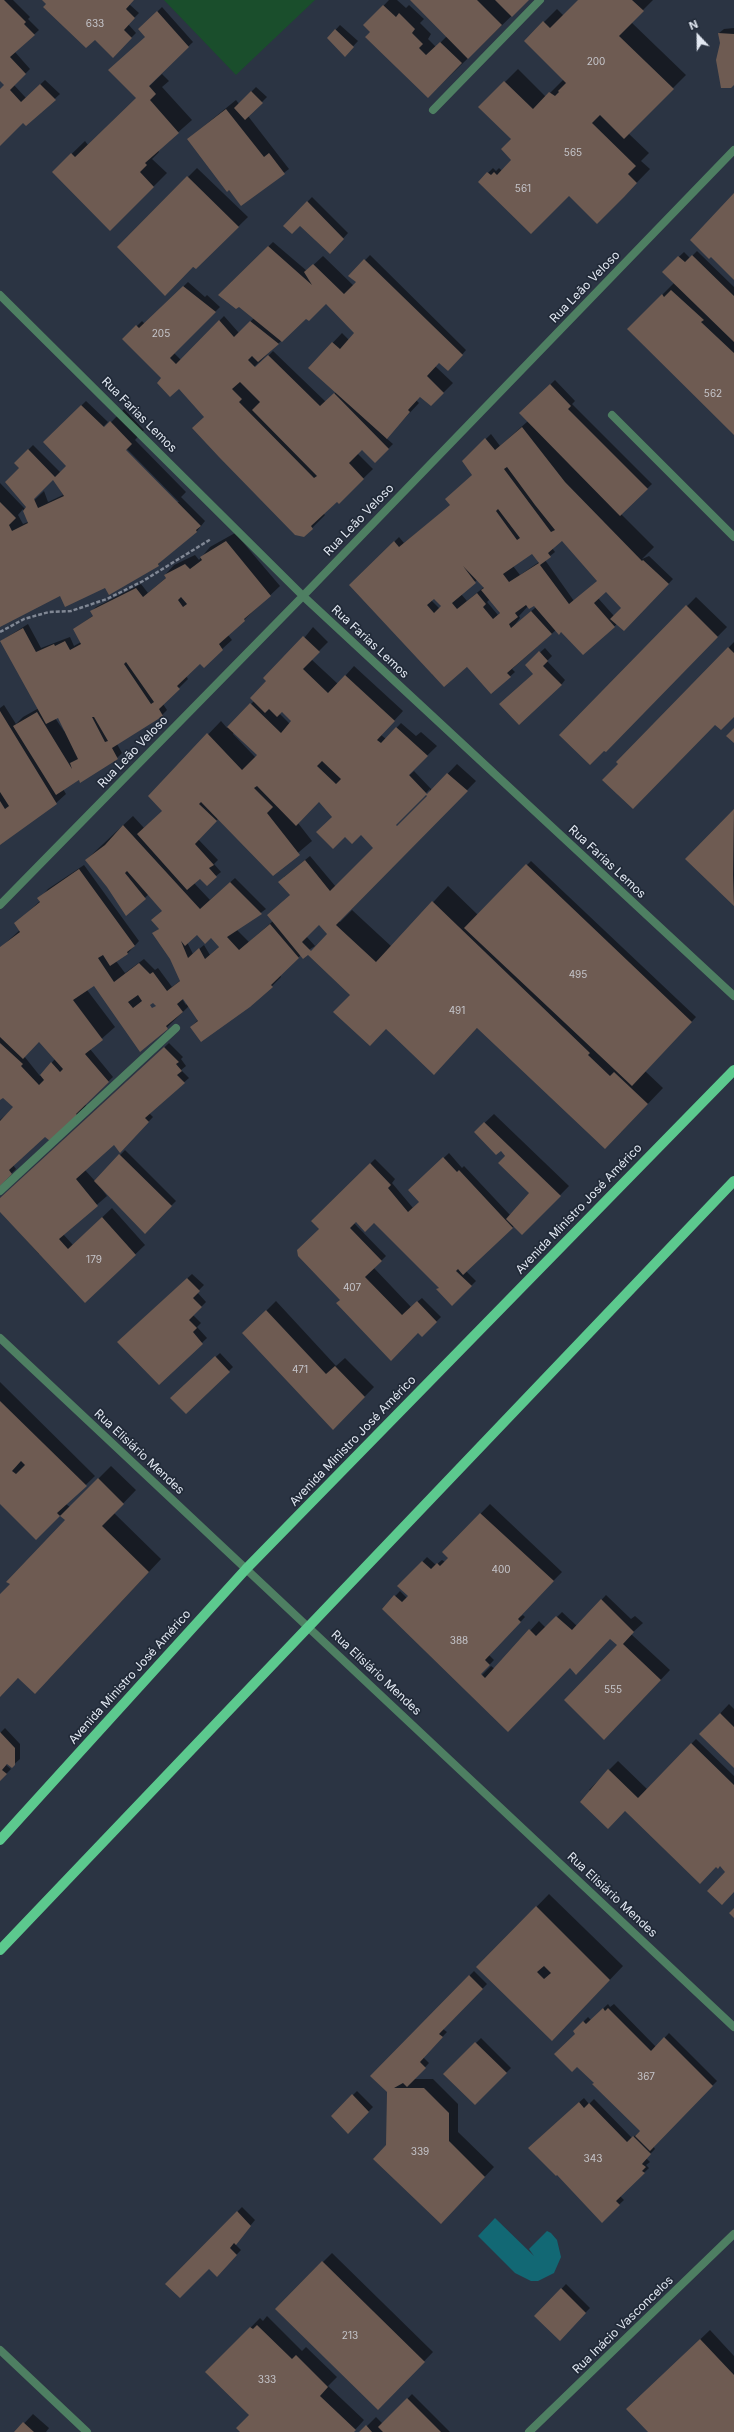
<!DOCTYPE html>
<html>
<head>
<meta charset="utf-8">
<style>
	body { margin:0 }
	#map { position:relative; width:734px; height:2432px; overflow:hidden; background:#2b3443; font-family:Inter,sans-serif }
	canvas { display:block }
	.north { position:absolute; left:678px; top:16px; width:40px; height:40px; -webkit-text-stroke:3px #212a38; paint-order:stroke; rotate:338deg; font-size:11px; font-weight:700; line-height:16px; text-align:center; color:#e2e8f2 }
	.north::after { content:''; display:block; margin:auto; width:14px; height:18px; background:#e2e8f2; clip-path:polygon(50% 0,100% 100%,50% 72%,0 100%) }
</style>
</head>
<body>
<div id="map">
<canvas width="734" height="2432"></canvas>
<div class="north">N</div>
</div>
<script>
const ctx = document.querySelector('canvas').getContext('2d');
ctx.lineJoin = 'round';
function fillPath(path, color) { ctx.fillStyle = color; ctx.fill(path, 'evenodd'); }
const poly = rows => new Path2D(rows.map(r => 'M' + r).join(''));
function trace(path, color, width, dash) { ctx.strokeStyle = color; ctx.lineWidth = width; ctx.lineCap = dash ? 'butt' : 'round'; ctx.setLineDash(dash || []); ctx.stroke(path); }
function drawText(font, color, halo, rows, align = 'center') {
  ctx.font = font + ' Inter,sans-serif'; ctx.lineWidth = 3.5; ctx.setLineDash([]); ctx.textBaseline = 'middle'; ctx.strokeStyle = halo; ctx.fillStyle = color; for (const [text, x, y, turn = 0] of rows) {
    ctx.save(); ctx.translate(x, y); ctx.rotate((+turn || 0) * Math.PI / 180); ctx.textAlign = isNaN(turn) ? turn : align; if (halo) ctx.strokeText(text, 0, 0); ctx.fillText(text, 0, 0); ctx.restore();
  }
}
fillPath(poly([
	[164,0,315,0,236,75]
]), '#1a4e2c');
fillPath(poly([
	[495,2218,534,2256,529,2249,547,2231,551,2233,557,2240,561,2257,554,2273,538,2281,531,2281,515,2273,478,2236]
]), '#126874');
fillPath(poly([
	[0,0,13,0,30,17,28,19,39,30,15,52,30,69,14,85,26,98,45,80,60,94,26,125,23,121,0,145,0,90,5,85,0,79],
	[43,0,133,0,129,4,139,13,128,24,136,33,113,56,95,38],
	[389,0,397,0,406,8,409,5,424,19,420,23,431,34,428,39,436,47,447,36,411,0,528,0,428,97,365,25],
	[580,0,653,0,631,22,686,75,628,133,649,153,641,161,650,169,610,210,568,195,479,182,493,168,496,171,499,168,502,171,513,160,512,139,480,107,518,69,546,97,564,79,525,41,557,9,564,16],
	[162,7,193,42,136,96,146,37,140,29],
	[340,25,358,41,345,55,328,38],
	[734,28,734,84,719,33,724,29],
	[162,74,169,81,162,87,192,120,158,150,159,152,152,159,167,173,110,230,53,172,85,141,88,145],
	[256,87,267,97,248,116,289,169,241,205,188,139,236,100,239,104],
	[197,168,248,217,196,268,118,247],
	[312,197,348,233,330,253,300,224,284,226],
	[273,242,307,271,323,256,354,286,357,282,350,276,370,255,466,350,453,365,439,362,435,366,453,383,440,396,421,396,416,400,419,403,386,438,393,444,375,462,362,449,357,453,373,469,339,502,337,500,323,513,325,515,312,528,179,388,163,378,124,339,142,321,145,324,188,282,205,297,207,295,220,307,174,353,181,360,224,316,239,333,254,318,239,305,219,295],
	[326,303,356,333,349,340,342,333,309,368,336,392,326,402,273,351,254,370,254,367,306,317],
	[697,251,734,287,734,434,628,329,674,283,663,272,684,252,690,258],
	[555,380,575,401,572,404,652,484,621,514,654,547,642,559,649,556,673,579,624,630,617,624,583,654,561,631,556,630,512,669,515,672,491,693,472,663,444,685,432,674,438,668,351,585,399,537,404,543,451,505,473,474,463,461,491,434,500,446,528,421,521,413],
	[563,540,598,581,574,601,545,560,555,552,552,548],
	[532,553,539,562,520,575,513,566],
	[478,579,484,587,467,601,461,594],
	[610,588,622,608,614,616,598,598],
	[434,597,448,597,440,609,431,600],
	[490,599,501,612,498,615,487,602],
	[534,605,536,607,513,627,520,618,519,616,528,606],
	[86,401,108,422,66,464,44,442],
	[124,409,144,430,135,440,186,492,181,497,205,521,197,531,162,560,158,565,106,586,61,594,0,626,0,483,25,509,44,491,48,502,63,495,53,478,20,468,15,463,33,445,61,473],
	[123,445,179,502,176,502,122,447],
	[23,509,28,522,23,524,18,515],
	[235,533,280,586,228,635,232,640,222,649,204,666,200,662,186,676,188,679,163,704,167,710,162,715,117,744,122,753,117,758,63,789,66,794,56,803,0,844,0,708,4,705,16,724,23,717,39,708,1,641,28,624,41,648,70,637,74,646,81,642,74,629,94,615,91,612,96,607,141,584,148,593,167,577,165,575,174,565,195,555,199,560,210,547],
	[58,716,65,730,64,731,55,718],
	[696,597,727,627,605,751,561,735],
	[313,627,328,642,311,659,338,684,354,666,403,711,381,735,386,739,401,723,416,736,421,732,437,746,397,785,398,786,414,771,432,790,457,764,476,781,339,921,340,922,352,910,392,947,448,886,478,915,531,861,696,1017,645,1071,663,1088,621,1132,478,1027,449,1058,351,995,336,927,319,924,306,936,315,946,301,955,280,975,281,977,272,986,191,1027,198,1020,189,1006,155,1039,94,985,87,990,115,1027,90,1049,113,1077,85,1104,86,1106,77,1115,45,1135,13,1165,16,1169,0,1185,0,1120,15,1107,3,1096,0,1099,0,948,20,930,15,924,40,901,39,899,48,889,84,865,139,941,128,953,116,961,125,973,144,959,155,970,158,968,172,987,181,980,171,959,154,934,160,928,163,910,149,894,126,915,108,887,86,860,133,816,144,828,164,810,172,772,221,721,227,728,254,701],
	[282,711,293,721,290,724,280,714],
	[234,732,258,755,256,758,233,734],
	[430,789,429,796,336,887,310,856,284,877,291,894,273,921,249,942,237,930,266,909,235,878,210,900,194,883,200,878,216,876,221,872,214,864,218,860,198,839,218,819,273,874,312,841,298,823,319,801,333,817,361,834,373,846],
	[197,934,211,937,220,946,210,955,204,945,193,954,187,942],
	[184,998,187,1004,186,1005,182,999],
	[153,1002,157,1007,152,1010,148,1005],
	[39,1041,55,1059,40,1076,24,1056],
	[734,642,734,716,619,763,617,762],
	[545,648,552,656,547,661,565,680,561,685,534,674,526,665],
	[734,810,734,904,687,859],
	[169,1043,183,1057,181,1059,186,1066,181,1070,189,1078,149,1113,153,1117,120,1151,114,1144,85,1170,95,1181,125,1150,176,1201,145,1232,100,1187,107,1196,63,1234,73,1245,112,1208,145,1245,85,1302,45,1249,39,1254,0,1210,0,1199],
	[494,1114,569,1186,522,1234,514,1226,466,1271,476,1281,452,1305,440,1287,374,1221,356,1221,354,1223,386,1256,374,1268,411,1307,422,1298,441,1317,422,1336,418,1332,341,1299,320,1229,312,1221,375,1159,395,1179,392,1183,413,1208,421,1201,410,1190,449,1153,462,1168,464,1166,510,1215,530,1193,501,1150,475,1132],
	[192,1274,204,1285,197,1292,206,1302,193,1315,201,1323,197,1327,207,1338,159,1384,123,1337],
	[276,1301,336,1366,345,1358,374,1387,333,1429,244,1333],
	[220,1353,233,1367,186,1412,172,1398],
	[0,1382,95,1476,66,1504,70,1507,111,1466,136,1490,114,1513,161,1559,48,1680,19,1677,0,1695,0,1596,67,1520,60,1515,36,1538,0,1503],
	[490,1504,562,1572,516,1619,523,1615,525,1617,489,1655,494,1660,472,1683,473,1684,491,1666,495,1669,539,1621,546,1628,562,1612,577,1626,606,1595,631,1619,635,1616,643,1623,631,1634,670,1670,614,1729,618,1645,610,1638,570,1667,508,1730,383,1609,400,1591,407,1598,409,1596,399,1586,427,1557,436,1565,442,1560,445,1562,449,1558,443,1552],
	[729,1704,734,1709,734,1766,701,1734],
	[5,1728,20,1744,20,1759,12,1766,8,1763,6,1765,11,1769,0,1780,0,1733],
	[696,1739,734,1776,734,1891,727,1872,720,1865,589,1790,618,1761,647,1789],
	[549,1894,623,1966,565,2027,478,1967],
	[474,1971,487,1984,443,2029,447,2032,423,2057,429,2063,414,2079,433,2079,458,2104,458,2132,494,2167,450,2213,387,2145,388,2092,372,2076],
	[608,2004,610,2007,614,2004,656,2047,669,2033,717,2081,653,2146,655,2149,646,2158,650,2162,646,2165,649,2168,620,2196,624,2200,602,2221,534,2143,584,2098,589,2104,594,2099,632,2138,642,2130,595,2083,574,2031,588,2017,591,2020],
	[481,2038,511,2068,475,2104,445,2074],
	[357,2091,373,2107,348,2132,332,2116],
	[242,2207,255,2220,235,2244,241,2250,217,2275,209,2268,166,2284],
	[332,2253,433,2352,378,2409,276,2309],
	[566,2284,590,2308,560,2339,536,2316],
	[267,2316,302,2351,306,2347,337,2377,328,2386,364,2420,353,2432,240,2432,251,2415,207,2372,260,2318,263,2321],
	[710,2330,734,2356,734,2432,649,2432,637,2400],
	[412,2394,450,2432,361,2432,376,2417,383,2424],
	[33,2414,49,2428,46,2432,16,2432]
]), '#0007');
fillPath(poly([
	[0,0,4,0,26,22,24,24,35,35,10,57,26,74,10,90,21,102,40,84,56,100,26,126,23,123,0,146,0,89,4,85,0,81],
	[42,0,134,0,126,9,135,18,124,30,132,38,113,58,95,40,86,48,43,7,46,4],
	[410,0,477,0,502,25,468,59],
	[495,0,529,0,512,17],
	[578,0,632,0,644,11,619,36,674,89,624,139,600,115,592,123,636,166,628,174,637,183,624,197,597,224,569,196,531,234,478,182,487,172,491,175,494,172,497,175,511,160,501,149,511,139,478,107,504,81,533,109,549,92,555,96,559,92,558,91,566,83,524,41,543,21,550,28],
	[383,5,396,17,399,13,415,29,412,33,423,44,419,48,426,55,440,42,462,63,428,98,365,37,370,32,363,25],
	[157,11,189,47,149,86,156,94,150,100,179,133,145,163,147,165,140,172,154,187,110,231,52,172,71,153,75,157,136,98,108,70,145,37,138,29],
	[335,29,354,47,345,57,327,38],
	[718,33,734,34,734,85,731,88,721,88,716,60,720,43],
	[251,91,263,103,245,120,234,108],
	[226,109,264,157,269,153,285,174,241,206,229,190,227,192,187,139],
	[187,176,239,227,196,269,193,267,165,296,117,247],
	[734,193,734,280,711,257,709,259,690,240],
	[307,201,344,239,330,254,300,226,292,234,283,226],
	[268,246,312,285,304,272,313,264,344,294,356,282,348,276,364,259,463,355,448,371,439,363,427,376,444,393,431,406,420,397,408,410,410,412,387,439,308,368,332,342,340,349,354,333,326,304,309,321,306,319,282,342,239,307,236,309,218,295],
	[692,255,734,296,734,342,662,272,678,256,685,262],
	[183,286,216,312,170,358,176,364,219,320,234,337,250,321,279,344,258,362,252,356,248,360,255,367,268,355,320,406,334,393,389,449,375,463,362,450,349,463,364,479,339,504,337,502,311,526,313,529,304,537,295,535,219,457,192,428,204,417,179,389,170,397,157,383,161,378,122,339,136,325,139,328],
	[240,382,260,402,252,410,317,476,314,478,239,402,242,399,232,389],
	[671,290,704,320,701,322,734,353,734,435,627,329,662,294,664,297],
	[550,384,571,406,568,409,648,489,620,516,519,413],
	[81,405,104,427,110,421,132,444,126,450,201,526,196,530,197,532,158,564,159,566,109,595,105,588,65,607,60,596,0,627,0,502,16,518,9,525,12,531,28,523,23,511,26,507,5,482,19,468,14,463,28,449,55,477,66,466,43,442],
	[53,480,64,496,38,508,34,499],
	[522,427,565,482,642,561,643,560,669,584,624,631,610,619,621,608,606,592,594,603,615,627,583,655,561,632,559,635,534,606,529,609,526,605,515,613,518,617,509,624,511,628,531,611,552,634,507,673,511,677,491,694,467,667,444,687,349,585,394,541,399,547,450,505,445,499,472,475,462,461,485,438,495,450],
	[507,467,535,505,555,530,551,532,504,469],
	[498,509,520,538,517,540,496,511],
	[562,541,597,581,569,604,540,565,551,557,548,553],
	[532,554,539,563,509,582,503,574],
	[463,566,484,588,481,590,500,613,493,619,483,607,486,604,477,593,457,609,452,603,476,583],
	[434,599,441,606,434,613,427,605],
	[226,541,271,596,244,619,245,621,219,644,223,650,204,668,200,664,177,686,180,689,159,709,163,716,112,748,118,759,80,783,79,780,56,795,13,726,37,712,72,769,70,763,78,759,58,718,46,724,0,641,23,628,36,652,54,644,55,646,65,641,70,650,81,644,73,629,93,616,90,611,136,588,143,597,166,578,164,575,185,564,190,569,202,560,200,557],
	[181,597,187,604,183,607,178,600],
	[126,662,154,702,151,704,124,664],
	[92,717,94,717,108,741,105,742],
	[686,605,718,637,606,752,604,751,590,765,559,735],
	[303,636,320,652,303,669,328,693,345,675,395,721,377,740,381,743,396,727,428,756,409,775,427,794,447,773,468,791,336,925,376,962,432,901,590,1053,588,1055,610,1076,614,1072,648,1104,605,1149,477,1028,434,1075,386,1029,370,1046,333,1012,350,995,308,955,303,959,267,915,290,895,278,882,305,860,330,891,373,848,361,835,352,844,345,837,333,849,316,832,332,817,319,802,296,826,257,786,254,788,273,807,267,813,300,855,273,876,201,802,199,804,217,821,195,844,214,865,209,868,217,877,207,886,200,879,187,890,137,834,162,811,148,796,207,733,242,770,257,755,227,727,250,703,281,733,291,721,282,712,277,717,269,709,265,713,250,698,266,681,263,678],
	[322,761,341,779,336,784,317,766],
	[426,795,427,796,397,826,396,825],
	[319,925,327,934,311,951,302,942],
	[728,647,734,653,734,717,721,730,715,725,633,809,602,780,618,764,616,762],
	[539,651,548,661,543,666,562,685,519,725,499,704,533,674,525,665],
	[0,711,57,804,0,845,0,801,5,809,9,806,0,792],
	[734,728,734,743,726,736],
	[734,809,733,875,734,906,685,859],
	[123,825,200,909,230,882,262,914,227,937,239,950,270,924,299,958,271,985,273,987,250,1007,201,1042,190,1027,198,1021,183,999,177,1004,183,1012,166,1026,168,1029,140,1052,94,986,73,1000,103,1040,85,1054,109,1082,76,1114,78,1116,50,1141,45,1137,9,1170,12,1174,0,1186,0,1121,13,1107,3,1098,0,1100,0,1043,23,1064,21,1066,39,1085,44,1080,40,1075,51,1062,60,1072,63,1069,39,1042,23,1059,0,1037,0,947,20,932,14,923,40,902,37,898,79,869,135,946,127,952,128,954,110,966,103,955,98,958,114,982,139,963,150,974,153,972,167,991,180,981,170,959,152,933,159,929,151,920,162,911,127,871,125,873,146,899,126,916,107,887,85,860,105,845],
	[197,935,205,944,211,938,219,947,205,959,199,948,188,958,181,941,185,946],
	[138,995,142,1001,133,1008,128,1002],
	[153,1003,156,1006,152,1008,150,1005],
	[526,864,692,1022,632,1086,464,928],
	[164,1047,179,1062,176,1064,182,1071,177,1075,185,1083,145,1118,149,1122,120,1153,114,1145,76,1179,98,1206,59,1239,68,1249,102,1217,136,1255,85,1303,0,1212,0,1198],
	[484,1122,561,1196,522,1235,506,1219,529,1193,498,1163,505,1156,501,1151,496,1155,474,1132],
	[119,1154,172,1206,145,1234,94,1181],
	[443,1157,457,1172,459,1170,513,1228,463,1275,458,1269,456,1271,472,1286,452,1306,436,1289,439,1288,374,1223,365,1232,356,1222,350,1228,382,1261,365,1277,402,1315,417,1301,437,1322,422,1337,418,1333,391,1361,336,1303,340,1300,298,1256,297,1250,319,1229,311,1221,370,1163,391,1185,388,1188,408,1212,419,1202,408,1190],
	[187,1278,200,1291,193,1298,202,1307,189,1320,197,1328,193,1332,203,1344,159,1385,117,1342],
	[266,1310,326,1374,335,1366,365,1397,333,1430,242,1333],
	[215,1356,230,1372,186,1414,170,1398],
	[0,1401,87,1486,57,1513,60,1516,36,1540,0,1504],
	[21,1461,25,1465,16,1474,12,1471],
	[98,1478,124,1504,102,1526,149,1572,35,1694,18,1678,0,1697,0,1594,10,1584,6,1582,65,1520,60,1516],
	[480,1513,554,1581,518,1619,521,1622,485,1660,490,1665,481,1674,485,1678,529,1629,536,1636,556,1616,572,1630,601,1599,634,1632,623,1644,661,1680,604,1740,564,1700,617,1645,610,1639,576,1675,570,1668,508,1732,382,1609,394,1595,402,1602,408,1596,397,1586,422,1561,431,1569,437,1563,440,1566,448,1558,442,1552],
	[720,1713,734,1727,734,1768,699,1734],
	[0,1732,15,1748,15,1765,12,1768,7,1764,2,1770,7,1774,0,1781],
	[691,1743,734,1785,734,1892,722,1905,707,1891,725,1872,720,1866,718,1869,716,1867,700,1884,625,1811,608,1829,580,1802,608,1769,638,1798],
	[536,1906,610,1980,552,2041,476,1967],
	[544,1966,551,1973,544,1979,537,1972],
	[734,1908,734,1918,729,1913],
	[469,1975,483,1989,439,2034,443,2037,420,2062,426,2068,407,2087,403,2083,394,2088,424,2088,449,2113,449,2141,485,2177,441,2224,373,2159,386,2145,387,2092,370,2076],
	[603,2008,605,2011,608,2008,651,2051,664,2037,713,2086,650,2151,635,2136,640,2131,592,2084,594,2083,577,2067,572,2072,554,2054,575,2034,573,2031,583,2021,586,2024],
	[475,2042,507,2073,475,2105,443,2074],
	[352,2094,369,2112,348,2134,331,2116],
	[579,2102,584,2108,589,2103,627,2142,633,2136,651,2154,642,2164,646,2167,642,2171,645,2173,616,2201,620,2205,602,2223,557,2175,556,2176,528,2148],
	[237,2211,251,2226,236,2245,234,2243,230,2248,237,2255,217,2277,209,2269,180,2298,165,2284],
	[322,2261,425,2362,378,2410,275,2309],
	[561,2288,586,2313,560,2341,534,2316],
	[257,2325,292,2359,296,2355,328,2387,320,2396,356,2430,354,2432,240,2432,236,2428,249,2415,205,2372,250,2327,253,2329],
	[700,2339,734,2375,734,2432,648,2432,626,2409],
	[407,2398,441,2432,383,2432,378,2427],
	[23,2422,34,2432,14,2432],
	[366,2425,372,2432,359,2432]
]), '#6e5b52');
trace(poly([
	[0,632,24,619,49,612,71,611,107,599,143,581,211,539]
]), '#808794', 2.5, [4, 2]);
trace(poly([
	[612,415,734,537],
	[0,1191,176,1028]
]), '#4e7f62', 8);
trace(poly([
	[433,110,540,0],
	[0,295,303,596,734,996],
	[0,905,303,596,734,150],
	[0,1338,734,2027],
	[0,2350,87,2432],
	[529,2432,734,2234]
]), '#4e7f62', 8);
trace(poly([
	[0,1840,246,1569,734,1070],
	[0,1950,734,1181]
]), '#5cc98e', 10);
drawText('10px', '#c5c5ca', null, [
	["633",95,24],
	["200",596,62],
	["565",573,153],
	["561",523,189],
	["205",161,334],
	["562",713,394],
	["495",578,975],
	["491",457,1011],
	["179",94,1260],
	["407",352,1288],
	["471",300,1370],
	["400",501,1570],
	["388",459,1641],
	["555",613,1690],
	["367",646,2077],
	["339",420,2152],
	["343",593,2159],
	["213",350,2336],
	["333",267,2380]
]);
drawText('12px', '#e2e8f2', '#212a38', [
	["Rua Leão Veloso",585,287,-46],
	["Rua Farias Lemos",139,415,45],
	["Rua Leão Veloso",359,520,-46],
	["Rua Farias Lemos",370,642,43],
	["Rua Leão Veloso",133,752,-46],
	["Rua Farias Lemos",607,862,43],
	["Avenida Ministro José Américo",579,1209,-46],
	["Avenida Ministro José Américo",353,1441,-46],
	["Rua Elisiário Mendes",139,1452,43],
	["Rua Elisiário Mendes",376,1673,43],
	["Avenida Ministro José Américo",130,1677,-48],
	["Rua Elisiário Mendes",612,1895,43],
	["Rua Inácio Vasconcelos",623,2325,-44]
]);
</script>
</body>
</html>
